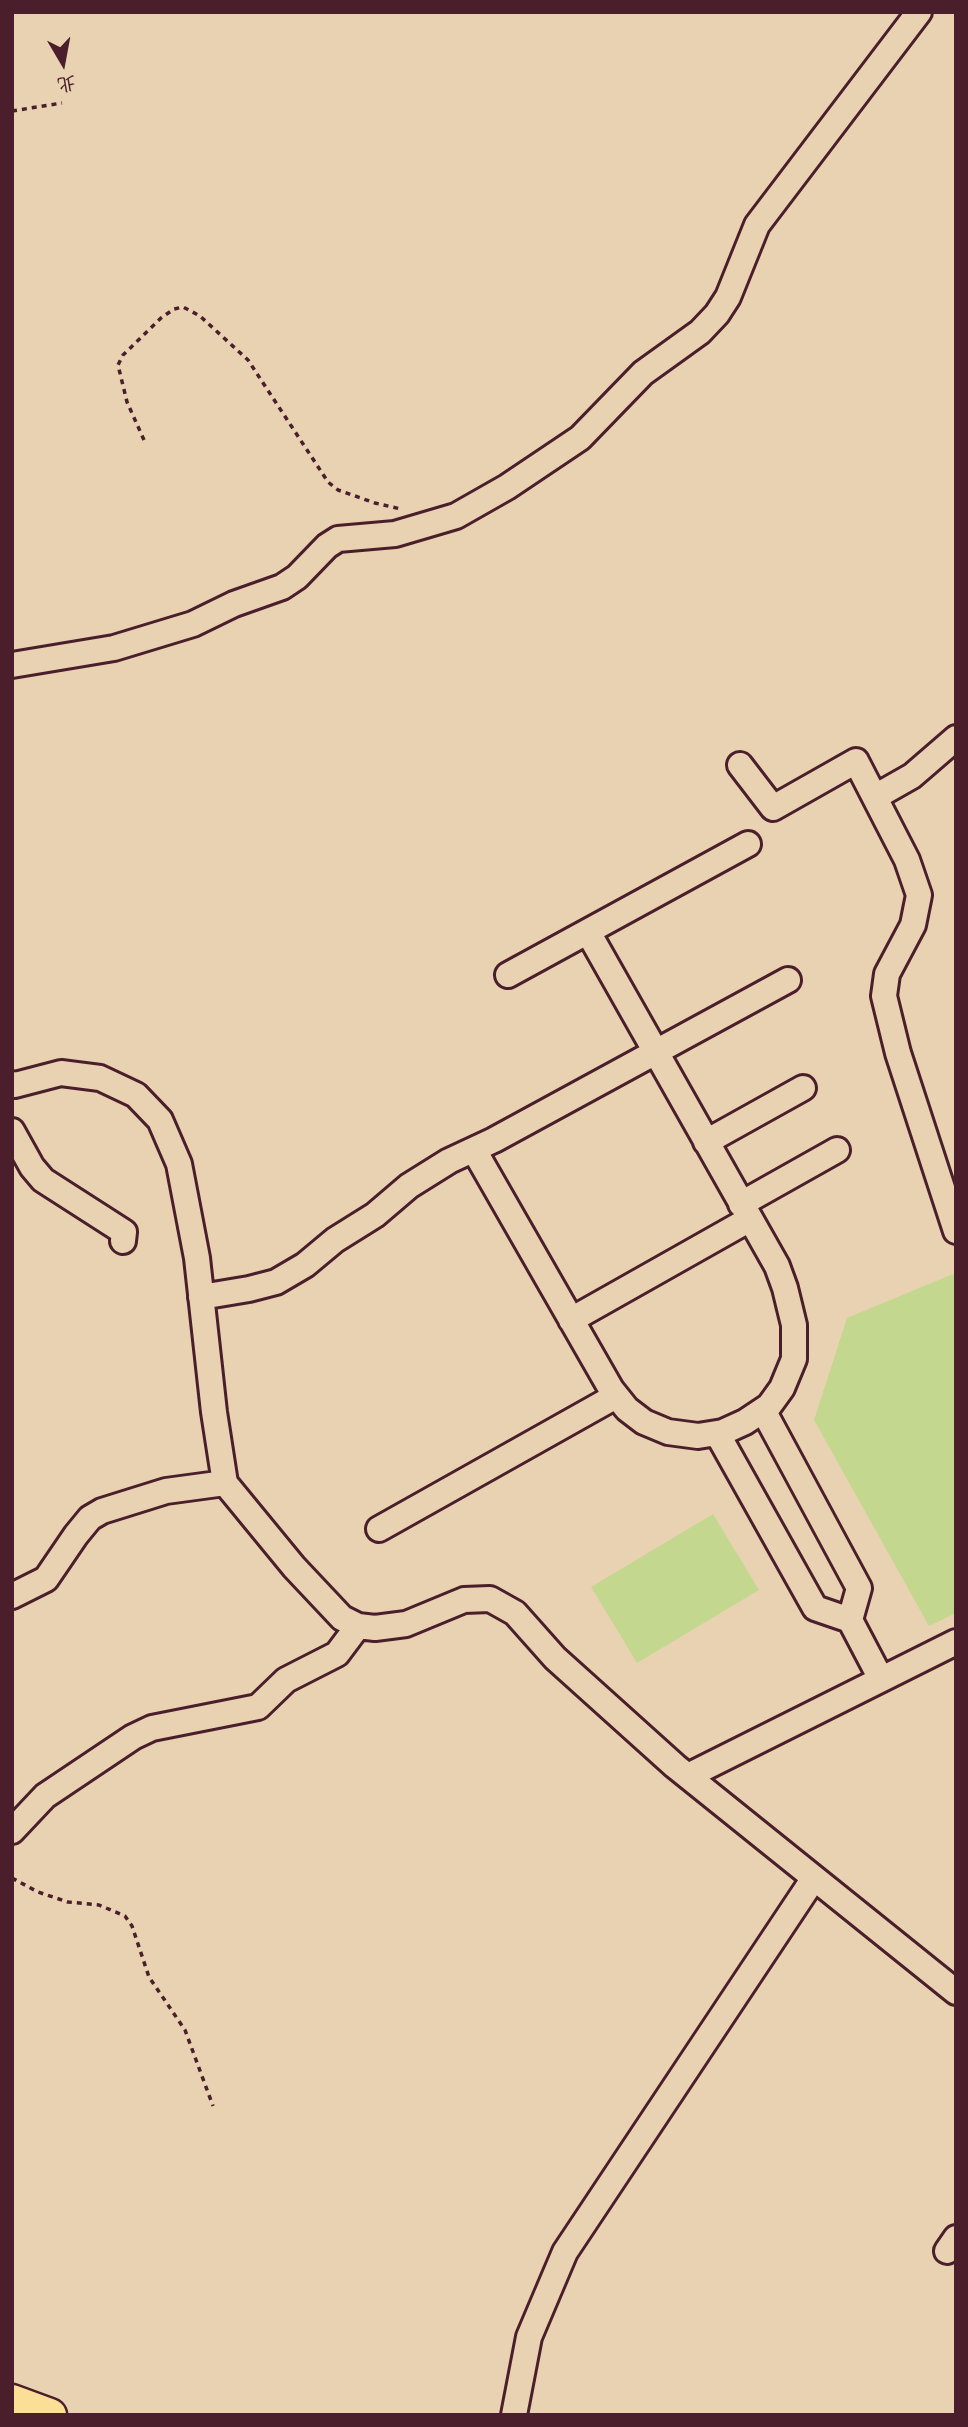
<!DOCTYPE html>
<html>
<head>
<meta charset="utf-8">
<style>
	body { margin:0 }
	#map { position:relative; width:968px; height:2427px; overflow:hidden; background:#e9d2b2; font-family:"Comic Neue","LXGW WenKai TC",sans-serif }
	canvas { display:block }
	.frame { position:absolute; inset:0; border:14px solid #4a1f2b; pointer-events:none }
	.north { position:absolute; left:28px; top:28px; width:70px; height:70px; -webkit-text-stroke:5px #e9d2b2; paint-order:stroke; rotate:170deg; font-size:19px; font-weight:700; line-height:28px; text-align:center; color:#4a1f2b }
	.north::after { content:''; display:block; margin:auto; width:24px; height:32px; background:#4a1f2b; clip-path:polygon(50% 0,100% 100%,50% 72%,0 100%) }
</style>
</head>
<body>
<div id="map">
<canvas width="968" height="2427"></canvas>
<div class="frame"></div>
<div class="north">北</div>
</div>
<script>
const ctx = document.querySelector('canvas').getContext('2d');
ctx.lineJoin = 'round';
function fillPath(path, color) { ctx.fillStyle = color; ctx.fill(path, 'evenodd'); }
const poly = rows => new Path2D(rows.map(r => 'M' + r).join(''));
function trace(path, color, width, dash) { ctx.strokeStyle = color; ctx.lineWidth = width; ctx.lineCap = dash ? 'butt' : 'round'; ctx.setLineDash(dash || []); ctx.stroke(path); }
fillPath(poly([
	[953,1274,956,1280,956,1613,929,1626,814,1420,847,1318],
	[713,1514,759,1590,637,1663,591,1587]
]), '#c3d88e');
const minor = poly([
	[12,665,114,648,193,624,234,604,282,587,297,577,327,546,338,539,395,534,456,516,507,487,580,438,643,373,700,332,717,314,728,297,757,225,919,12],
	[740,765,773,808,856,761,907,860,919,895,913,925,887,974,884,996,898,1053,956,1231],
	[875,797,912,776,956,738],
	[508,975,748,844],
	[12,1084,15,1085,61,1073,100,1078,136,1095,160,1120,179,1164,197,1258,214,1412,225,1483,294,1567,342,1618,358,1626,375,1628,406,1624,464,1600,490,1599,515,1613,555,1658,675,1766,956,1992],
	[12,1131,32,1167,43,1180,124,1232,123,1241],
	[706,1142,803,1088],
	[474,1150,611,1389,627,1409,644,1422,668,1432,698,1436,723,1432,745,1422,769,1406,782,1388,794,1359,794,1325,785,1288,777,1266,588,932],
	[741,1204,837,1150],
	[201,1297,249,1289,276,1282,305,1265,335,1240,375,1215,409,1186,449,1161,494,1140,788,980],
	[571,1320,750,1219],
	[763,1410,859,1588,850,1620,881,1679],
	[717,1433,815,1608,850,1620],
	[379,1529,616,1396],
	[12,1596,46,1579,76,1535,90,1518,102,1511,166,1491,225,1483],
	[688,1776,956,1642],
	[12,1831,45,1796,133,1737,152,1728,258,1707,286,1680,337,1654,358,1626],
	[947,2251,956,2238],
	[514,2415,529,2337,565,2252,814,1878]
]);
const major = poly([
	[12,2401,50,2415]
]);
trace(minor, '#4a1f2b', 30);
trace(major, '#4a1f2b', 37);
trace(poly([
	[12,111,62,103],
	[144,440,127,402,118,365,123,355,161,318,174,309,183,307,200,316,248,360,328,482,338,490,375,503,401,509],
	[12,1878,38,1892,68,1902,99,1905,125,1916,132,1926,149,1977,185,2030,213,2106]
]), '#4a1f2b', 3.5, [5, 5]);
trace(minor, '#e9d2b2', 24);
trace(major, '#fbdf96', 32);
</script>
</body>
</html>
